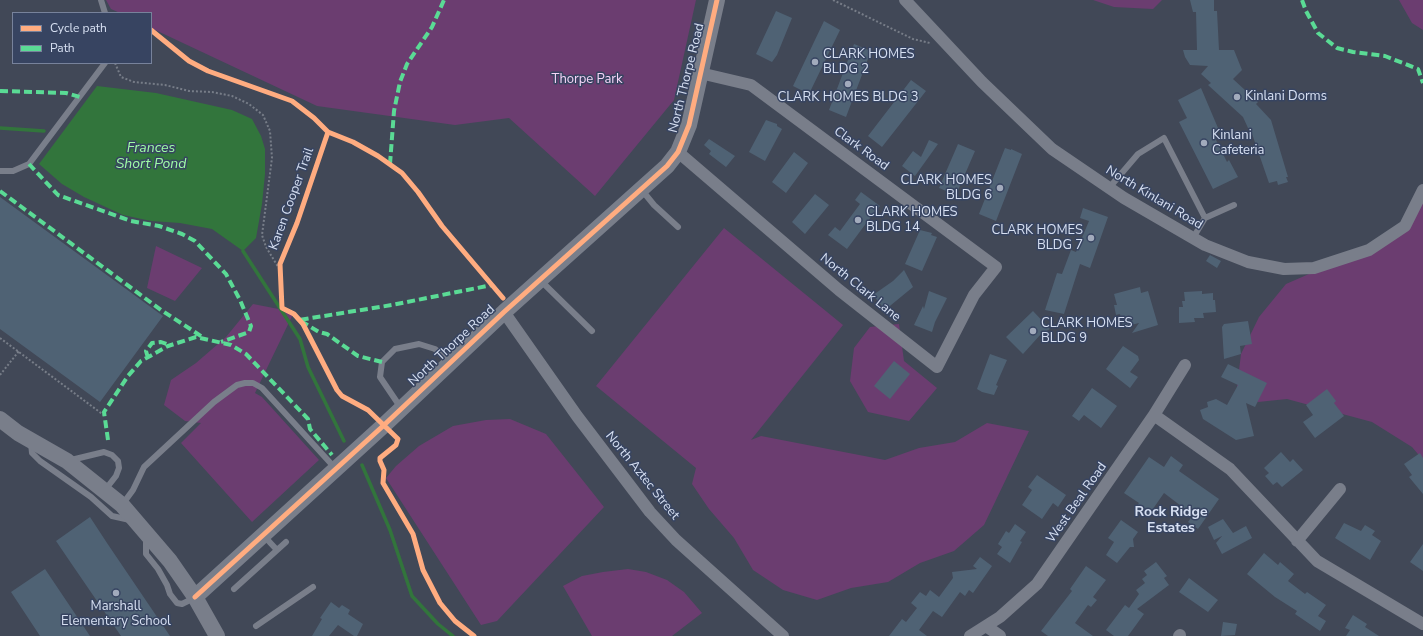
<!DOCTYPE html>
<html>
<head>
<meta charset="utf-8">
<style>
	body { margin:0 }
	#map { position:relative; width:1423px; height:636px; overflow:hidden; background:#414857; font-family:"Nunito Sans",sans-serif }
	canvas { display:block }
	.legend { position:absolute; left:12px; top:12px; width:140px; height:52px; box-sizing:border-box; background:#374461; border:1px solid #77829b; margin:0; padding:5px 7px; list-style:none; font-size:12px; color:#d7e0f2 }
	.legend li { display:flex; align-items:center; gap:8px; height:20px }
	.legend b { width:20px; border:1px solid #77829b }
</style>
</head>
<body>
<div id="map">
<canvas width="1423" height="636"></canvas>
<ul class="legend">
<li><b style="height:5px;background:#ffac80"></b>Cycle path</li>
<li><b style="height:5px;background:#5adb95"></b>Path</li>
</ul>
</div>
<script>
const ctx = document.querySelector('canvas').getContext('2d');
ctx.lineJoin = 'round';
function fillPath(path, color) { ctx.fillStyle = color; ctx.fill(path, 'evenodd'); }
const poly = rows => new Path2D(rows.map(r => 'M' + r).join(''));
function trace(path, color, width, dash) { ctx.strokeStyle = color; ctx.lineWidth = width; ctx.lineCap = dash ? 'butt' : 'round'; ctx.setLineDash(dash || []); ctx.stroke(path); }
function drawText(font, color, halo, rows, align = 'center') {
  ctx.font = font + ' "Nunito Sans",sans-serif'; ctx.lineWidth = 3; ctx.setLineDash([]); ctx.textBaseline = 'middle'; ctx.strokeStyle = halo; ctx.fillStyle = color; for (const [text, x, y, turn = 0] of rows) {
    ctx.save(); ctx.translate(x, y); ctx.rotate((+turn || 0) * Math.PI / 180); ctx.textAlign = isNaN(turn) ? turn : align; if (halo) ctx.strokeText(text, 0, 0); ctx.fillText(text, 0, 0); ctx.restore();
  }
}
fillPath(poly([
	[106,0,696,0,674,100,595,196,509,118,455,125,317,106,151,28,151,13,120,13,111,9],
	[1093,0,1162,0,1153,9,1114,7],
	[1399,0,1423,0,1423,30,1412,23],
	[1423,196,1423,460,1412,447,1372,422,1287,399,1258,402,1237,387,1241,354,1259,317,1286,284,1387,240],
	[724,228,843,325,751,440,761,436,885,460,919,448,955,442,987,423,1029,431,984,525,954,551,920,563,888,582,851,588,817,600,783,590,753,570,734,538,709,509,692,484,696,468,596,386],
	[156,246,202,268,175,301,147,288],
	[253,304,294,312,255,393,262,397,319,460,252,522,181,443,201,423,185,421,164,405,171,380,196,363,226,337],
	[899,324,904,361,937,388,909,421,868,412,850,381,854,348,870,327],
	[510,419,546,434,604,507,497,621,481,625,386,478,396,466,419,446,453,426,486,420],
	[628,569,646,572,667,580,684,592,702,613,672,636,592,636,563,586,582,576,603,572]
]), '#6b3d70');
fillPath(poly([
	[97,86,156,93,232,110,252,119,261,136,265,149,265,174,262,204,256,238,243,251,212,229,180,223,151,221,123,215,84,197,62,184,39,164]
]), '#32753c');
trace(poly([
	[0,128,44,131],
	[243,251,300,339,308,367,344,441],
	[362,465,390,530,412,596,438,624,453,636]
]), '#32753c', 3.5);
fillPath(poly([
	[1190,0,1214,0,1214,11,1217,11,1219,50,1234,50,1242,70,1233,79,1258,102,1256,104,1271,120,1288,177,1286,177,1288,182,1278,185,1277,181,1269,183,1250,128,1248,128,1243,117,1208,85,1211,83,1201,74,1208,66,1190,65,1185,57,1183,50,1197,50,1196,12,1193,12],
	[776,11,792,18,777,55,772,62,756,54],
	[824,21,840,30,809,94,793,86],
	[854,44,871,51,846,117,829,110],
	[911,80,926,91,882,147,868,136],
	[1201,88,1218,128,1212,132,1227,162,1229,160,1238,177,1213,189,1179,122,1187,118,1178,100],
	[766,120,777,124,777,126,782,129,765,161,749,152],
	[709,139,735,156,726,167,709,154,711,151,704,145],
	[929,140,938,144,915,176,902,166,913,151,921,157],
	[958,144,975,151,956,195,939,188],
	[1005,148,1011,150,1011,149,1022,154,996,221,979,214],
	[794,152,808,163,786,193,772,182],
	[861,192,880,206,873,214,847,249,828,235,835,227,840,231,860,204,855,200],
	[815,194,829,205,805,234,792,222],
	[0,197,163,316,100,402,0,329],
	[1083,208,1108,217,1090,268,1080,264,1064,314,1045,310,1057,273,1062,274,1071,250,1076,252,1089,221,1080,218],
	[920,230,932,233,931,235,937,237,922,271,905,264],
	[1210,255,1221,261,1217,268,1206,261],
	[904,270,913,287,885,310,873,295,893,281],
	[1140,287,1141,293,1148,291,1158,325,1132,333,1139,323,1123,327,1120,314,1116,315,1114,305,1117,305,1114,294],
	[929,291,947,298,935,322,932,332,914,325,923,306,924,309],
	[1202,291,1202,294,1213,293,1213,300,1215,300,1216,312,1203,313,1204,318,1194,318,1195,322,1179,323,1179,307,1183,307,1182,301,1185,301,1184,292],
	[1033,311,1050,329,1041,334,1023,354,1006,337],
	[1248,321,1252,344,1240,346,1241,354,1224,359,1222,327,1224,324],
	[1123,346,1138,356,1139,360,1130,372,1138,377,1130,388,1106,369],
	[990,354,1007,360,996,385,998,386,994,395,982,392,977,389],
	[894,361,910,374,890,399,874,386],
	[1228,364,1267,383,1255,407,1246,403,1254,436,1236,440,1203,419,1200,410,1208,407,1207,402,1216,399,1227,405,1238,385,1221,377],
	[1092,388,1117,406,1101,428,1084,415,1079,421,1072,416],
	[1327,389,1336,401,1334,403,1344,416,1315,438,1303,422,1313,415,1306,405],
	[1281,452,1290,462,1293,459,1303,470,1282,487,1277,482,1273,485,1265,476,1269,473,1264,468],
	[1420,453,1423,458,1423,494,1409,477,1412,475,1404,464],
	[1171,456,1183,465,1179,471,1219,499,1198,529,1188,522,1193,515,1164,493,1148,516,1136,507,1139,503,1124,493,1149,457,1164,467],
	[1037,475,1066,495,1058,507,1053,503,1042,519,1022,505,1032,490,1028,487],
	[90,517,107,543,170,636,121,636,73,566,56,541],
	[1223,519,1233,533,1246,526,1252,538,1222,554,1216,543,1222,536,1214,540,1208,527],
	[1121,520,1138,532,1133,539,1134,547,1130,547,1117,563,1106,555,1114,542,1108,538],
	[1344,523,1361,531,1365,525,1375,531,1372,535,1381,541,1370,560,1335,538],
	[1015,524,1026,532,1020,541,1022,542,1010,563,997,554,1002,547,998,544,1006,531,1009,533],
	[1423,544,1423,571,1410,562],
	[1264,553,1278,565,1280,562,1294,574,1288,581,1305,594,1307,592,1326,605,1318,616,1326,621,1320,631,1295,614,1297,611,1275,597,1247,574],
	[980,557,992,566,973,593,969,590,965,596,960,592,942,617,933,611,919,630,927,636,889,636,902,619,906,622,917,608,911,603,920,592,926,596,930,590,939,597,953,578,952,572,977,569,973,566],
	[1156,562,1167,576,1164,578,1169,585,1137,609,1144,614,1128,636,1114,636,1106,630,1125,605,1129,608,1139,594,1136,590,1145,583,1142,579,1147,575,1144,571],
	[1086,566,1106,580,1093,597,1097,600,1091,607,1088,605,1075,623,1093,636,1048,636,1041,631,1072,591,1070,589],
	[45,569,90,636,40,636,11,592],
	[1189,578,1218,600,1208,612,1179,592],
	[331,602,339,608,342,605,350,610,348,614,363,624,357,636,354,636,338,625,329,636,312,636,322,619,320,618],
	[1353,615,1367,624,1365,627,1379,636,1346,636,1350,630,1345,628],
	[1223,622,1237,624,1235,635,1221,636]
]), '#4f6274');
trace(poly([
	[833,0,913,39,930,43],
	[115,63,121,77,134,82,165,85,189,91,212,92,232,96,249,104,263,115,270,131,272,158,262,235,266,247,280,270],
	[0,338,105,416],
	[0,375,19,351]
]), '#777d88', 2, [2, 2]);
trace(poly([
	[101,0,105,13],
	[0,171,13,171,29,164,105,63],
	[1109,188,1138,154,1164,138,1205,218],
	[641,189,654,205,678,227],
	[1193,238,1205,218,1234,205],
	[540,280,592,331],
	[401,408,380,377,382,362,395,349,419,344,435,349,449,362],
	[31,443,32,453,40,461,91,497,112,516,130,520],
	[71,460,104,452,112,455,118,461,119,468,116,476,105,490],
	[122,505,133,490,144,467,214,402,237,385,245,383,253,383,262,388,335,468],
	[263,535,277,550],
	[146,538,146,554,158,569,167,585,170,594,177,603,182,604,194,598],
	[234,589,286,542],
	[256,626,313,587]
]), '#797e8a', 6);
trace(poly([
	[905,0,982,82,1052,149,1124,198,1205,245,1248,262,1284,269,1314,268,1369,250,1405,226,1423,190],
	[678,152,839,290,937,367,974,295,996,267,751,85,700,73],
	[504,312,577,416,650,512,676,540,783,636],
	[1154,415,1230,469,1317,561,1423,624],
	[1297,541,1340,489],
	[986,626,1000,636],
	[970,636,1000,617,1037,584,1154,415,1185,365],
	[1179,636,1180,635]
]), '#797e8a', 12);
trace(poly([
	[0,419,18,433,67,461,122,505,170,561,195,597,217,636],
	[195,597,383,426,504,312,667,166,678,152,689,125,717,0]
]), '#797e8a', 16);
trace(poly([
	[1302,0,1306,11,1318,33,1337,48,1353,52,1385,56,1418,69,1423,83],
	[0,91,66,93,80,97],
	[29,164,58,195,131,221,159,226,182,234,195,241,226,274,240,300,251,326,249,332,221,342],
	[390,164,394,111,400,82,407,64,432,27,444,0],
	[0,191,161,310,204,338],
	[148,358,146,351,152,343,161,342,169,345],
	[382,362,358,356,327,334,319,332,299,320,392,305,492,285],
	[108,440,104,412,128,376,141,361,168,346,196,337,231,345,246,354,308,419,310,429,332,455]
]), '#5adb95', 4, [8, 4]);
trace(poly([
	[151,30,189,61,208,71,292,101,314,118,328,132,297,223,280,264,282,308,294,314,303,324,337,390,342,396,368,410,398,439,396,445,380,458,380,461,384,470,383,483,413,534,423,570,440,603,455,621,474,636],
	[328,132,353,142,378,156,402,173,418,192,442,226,503,298],
	[195,597,383,426,504,312,667,166,678,152,689,125,717,0]
]), '#ffac80', 5);
for (const [x, y, r, color] of [
	[815,62,4,"#a2abbc"],
	[848,84,4,"#a2abbc"],
	[1237,97,4,"#a2abbc"],
	[1204,143,4,"#a2abbc"],
	[1000,188,4,"#a2abbc"],
	[858,220,4,"#a2abbc"],
	[1091,238,4,"#a2abbc"],
	[1033,331,4,"#a2abbc"],
	[116,593,4,"#a2abbc"]
]) { const dot = new Path2D(); dot.arc(x, y, r, 0, 2 * Math.PI); ctx.fillStyle = color; ctx.fill(dot); trace(dot, '#374461', 1.5); }
drawText('13px', '#d7e0f2', '#374461', [
	["CLARK HOMES",823,55],
	["BLDG 2",823,70],
	["Kinlani Dorms",1245,97],
	["CLARK HOMES BLDG 3",848,98,"center"],
	["Kinlani",1212,136],
	["Cafeteria",1212,151],
	["CLARK HOMES",992,181,"right"],
	["BLDG 6",992,196,"right"],
	["CLARK HOMES",866,213],
	["BLDG 14",866,228],
	["CLARK HOMES",1083,231,"right"],
	["BLDG 7",1083,246,"right"],
	["CLARK HOMES",1041,324],
	["BLDG 9",1041,339],
	["Marshall",116,607,"center"],
	["Elementary School",116,622,"center"]
], 'left');
drawText('13px', '#d7e0f2', '#374461', [
	["North Thorpe Road",687,78,-76],
	["Clark Road",861,149,36],
	["North Kinlani Road",1154,198,31],
	["Karen Cooper Trail",292,199,-70],
	["North Clark Lane",860,288,39],
	["North Thorpe Road",452,346,-43],
	["North Aztec Street",642,476,51],
	["West Beal Road",1077,503,-55]
]);
drawText('13px', '#f7d4f8', '#374461', [
	["Thorpe Park",587,80]
]);
drawText('italic 14px', '#9efda4', '#374461', [
	["Frances",151,149],
	["Short Pond",151,165]
]);
drawText('bold 14px', '#d7e0f2', '#374461', [
	["Rock Ridge",1171,513],
	["Estates",1171,529]
]);
</script>
</body>
</html>
